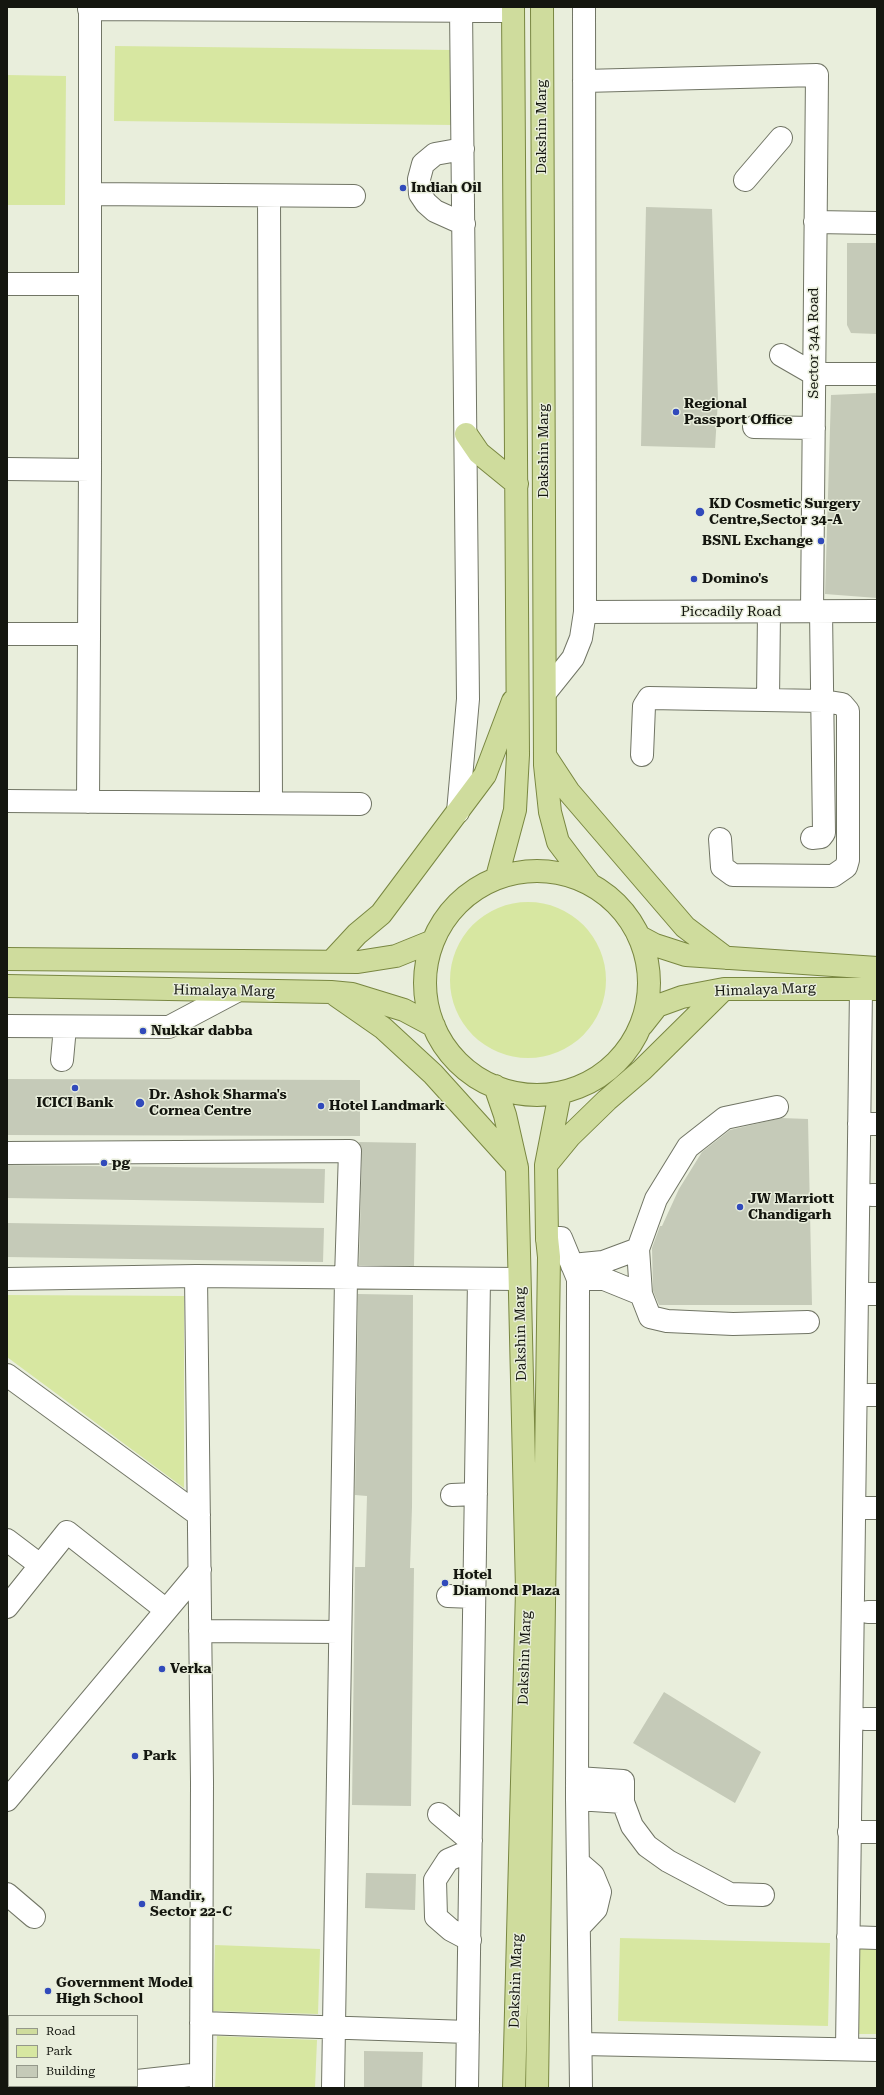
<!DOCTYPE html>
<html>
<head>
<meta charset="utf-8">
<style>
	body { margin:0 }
	#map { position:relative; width:884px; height:2095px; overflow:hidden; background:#e9eedc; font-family:"Roboto Serif",serif }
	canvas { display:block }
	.frame { position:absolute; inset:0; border:8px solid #14160f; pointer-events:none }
	.legend { position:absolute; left:8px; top:2015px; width:130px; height:72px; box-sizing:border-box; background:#e9eedc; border:1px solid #94988a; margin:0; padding:5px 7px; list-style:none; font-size:12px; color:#14160f }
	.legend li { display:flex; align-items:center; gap:8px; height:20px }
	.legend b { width:20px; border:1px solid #94988a }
</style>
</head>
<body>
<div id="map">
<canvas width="884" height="2095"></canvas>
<div class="frame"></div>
<ul class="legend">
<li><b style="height:5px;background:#cfdc9d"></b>Road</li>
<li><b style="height:11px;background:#d7e7a1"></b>Park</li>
<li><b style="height:11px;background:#c5cab8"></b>Building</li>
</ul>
</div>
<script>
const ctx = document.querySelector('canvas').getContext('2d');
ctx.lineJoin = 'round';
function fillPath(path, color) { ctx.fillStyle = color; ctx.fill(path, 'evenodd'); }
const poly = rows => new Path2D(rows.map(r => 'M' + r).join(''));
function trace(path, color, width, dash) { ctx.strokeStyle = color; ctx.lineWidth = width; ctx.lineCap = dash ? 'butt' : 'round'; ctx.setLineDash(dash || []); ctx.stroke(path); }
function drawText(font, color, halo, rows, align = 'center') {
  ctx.font = font + ' "Roboto Serif",serif'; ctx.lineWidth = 3; ctx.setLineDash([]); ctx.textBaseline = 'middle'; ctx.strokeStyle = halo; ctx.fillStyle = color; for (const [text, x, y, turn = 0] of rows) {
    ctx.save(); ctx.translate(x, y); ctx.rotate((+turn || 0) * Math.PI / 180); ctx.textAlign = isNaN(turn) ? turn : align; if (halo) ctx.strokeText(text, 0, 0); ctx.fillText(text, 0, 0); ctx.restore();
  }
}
fillPath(poly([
	[115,46,454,50,453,125,114,121],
	[7,75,66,76,65,205,7,205],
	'450 980a78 78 0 1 1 156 0a78 78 0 1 1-156 0Z',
	[7,1295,184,1296,184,1488,7,1357],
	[620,1938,830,1943,828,2026,618,2021],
	[215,1945,320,1949,318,2014,213,2011],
	[858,1945,877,1945,877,2034,857,2034],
	[217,2036,317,2040,315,2088,215,2088]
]), '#d7e7a1');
fillPath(poly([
	[646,207,712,209,718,400,715,448,641,446],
	[847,243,877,243,877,334,851,333,847,325],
	[877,393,877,598,825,594,831,395],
	[7,1079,360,1080,360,1136,7,1135],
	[781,1118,808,1119,812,1305,659,1305,653,1291,652,1248,660,1226,662,1226,679,1189,702,1152,730,1130],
	[359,1142,416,1143,414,1266,359,1265,362,1151],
	[7,1165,325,1169,324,1203,7,1198],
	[7,1223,324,1228,323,1262,7,1257],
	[358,1294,413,1295,412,1507,410,1568,414,1568,411,1806,352,1805,355,1567,365,1567,367,1496,355,1495],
	[664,1692,761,1752,735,1803,633,1743],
	[366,1873,416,1874,415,1910,365,1908],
	[364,2051,423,2052,422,2088,364,2088]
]), '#c5cab8');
const minor = poly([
	[89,9,513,11],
	[584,81,817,75,812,611],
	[463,149,435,154,423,164,419,179,420,194,426,203,435,211,464,224],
	[745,180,781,138],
	[90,194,354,196],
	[269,196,271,803],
	[815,222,877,223],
	[7,284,90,284],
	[781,355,814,374,877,374],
	[754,427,814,428],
	[7,469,90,470],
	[585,612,877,611],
	[7,634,89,634],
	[545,693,573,658,581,638,585,612,584,7],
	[768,699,769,612],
	[642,755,644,706,649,698,823,701,842,704,848,711,848,860,846,867,833,876,733,875,722,867,720,839],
	[7,801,360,804],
	[88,802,90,470,90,7],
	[458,812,468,699,461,7],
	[812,838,821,837,824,833,821,611],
	[7,1026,169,1027,235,992],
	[62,1060,65,1027],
	[777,1107,725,1118,688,1147,656,1199,638,1249,641,1294,650,1317,667,1321,733,1324,808,1322],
	[859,1124,877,1124],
	[7,1153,350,1151,346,1278,333,2088],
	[872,1195,877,1195],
	[547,1238,561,1238,578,1279,577,1799,581,2088],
	[572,1265,603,1262,638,1249],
	[196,1276,202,1782,201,2088],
	[7,1279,196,1276,519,1279],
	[578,1279,604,1279,641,1294],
	[869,1294,877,1294],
	[7,1375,199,1515],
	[868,1395,877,1395],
	[452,1495,476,1494],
	[866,1508,877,1508],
	[7,1540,40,1565],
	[448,1596,474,1597],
	[7,1607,67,1532,166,1610],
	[868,1612,877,1612],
	[200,1631,340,1632],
	[865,1719,877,1719],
	[577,1778,623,1781,623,1802],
	[577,1799,623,1802,632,1826,647,1846,668,1861,730,1894,763,1895],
	[7,1800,200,1570],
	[439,1814,471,1841],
	[849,1832,877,1832],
	[469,1851,448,1860,435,1880,436,1917,451,1930,470,1940],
	[578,1862,593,1875,600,1892,596,1909,580,1926],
	[7,1894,34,1917],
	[848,1937,877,1938],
	[201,2023,468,2032],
	[582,2044,877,2050],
	[847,2049,861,989],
	[137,2081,201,2074],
	[105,2088,109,2086],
	[467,2088,479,1279]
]);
const major = poly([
	[542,7,545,765,550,812,558,842,589,883],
	[466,434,479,453,517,484],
	[546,757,569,792,685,927,726,958],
	'425 983a112 112 0 1 1 224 0a112 112 0 1 1-224 0Z',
	[497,877,515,810,518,755,513,7],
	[640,937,655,945,686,955,877,968],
	[7,959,358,962,396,956,433,941],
	[332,961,357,934,381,914,485,775,513,701],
	[7,986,331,992,352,994,404,1010,434,1026],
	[337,996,383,1028,433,1074,517,1167],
	[642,1025,657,1006,682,997,724,989,877,989],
	[495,1086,505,1115,517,1168,527,1590,514,2088],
	[547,1164,570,1136,607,1100,642,1070,724,989],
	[537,2088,549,1257,547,1238,546,1165,560,1093]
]);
trace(minor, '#717565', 24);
trace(major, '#798741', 24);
trace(minor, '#fff', 22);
trace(major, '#cfdc9d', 22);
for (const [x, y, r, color] of [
	[403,188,4,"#314abb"],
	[676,412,4,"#314abb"],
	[700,512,5,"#314abb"],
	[821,541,4,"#314abb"],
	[694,579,4,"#314abb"],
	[143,1031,4,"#314abb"],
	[75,1088,4,"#314abb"],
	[140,1103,5,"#314abb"],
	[321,1106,4,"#314abb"],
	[104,1163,4,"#314abb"],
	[740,1207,4,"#314abb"],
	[445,1583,4,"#314abb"],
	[162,1669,4,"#314abb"],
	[135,1756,4,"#314abb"],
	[142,1904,4,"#314abb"],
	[48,1991,4,"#314abb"]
]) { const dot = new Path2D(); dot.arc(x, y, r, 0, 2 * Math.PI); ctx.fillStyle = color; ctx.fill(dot); trace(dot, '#e9eedc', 1.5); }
drawText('14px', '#14160f', '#e9eedc', [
	["Dakshin Marg",542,127,-90],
	["Sector 34A Road",814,343,-90],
	["Dakshin Marg",544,451,-90],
	["Piccadily Road",731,612],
	["Himalaya Marg",765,990,-2],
	["Himalaya Marg",224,991,1],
	["Dakshin Marg",521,1334,-91],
	["Dakshin Marg",525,1658,-88],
	["Dakshin Marg",516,1981,-88]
]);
drawText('bold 14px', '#14160f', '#e9eedc', [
	["Indian Oil",411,188],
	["Regional",684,404],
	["Passport Office",684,420],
	["KD Cosmetic Surgery",709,504],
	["Centre,Sector 34-A",709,520],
	["BSNL Exchange",813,541,"right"],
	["Domino's",702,579],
	["Nukkar dabba",151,1031],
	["Dr. Ashok Sharma's",149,1095],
	["Cornea Centre",149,1111],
	["ICICI Bank",75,1103,"center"],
	["Hotel Landmark",329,1106],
	["pg",112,1163],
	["JW Marriott",748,1199],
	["Chandigarh",748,1215],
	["Hotel",453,1575],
	["Diamond Plaza",453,1591],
	["Verka",170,1669],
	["Park",143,1756],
	["Mandir,",150,1896],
	["Sector 22-C",150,1912],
	["Government Model",56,1983],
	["High School",56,1999]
], 'left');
</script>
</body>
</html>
